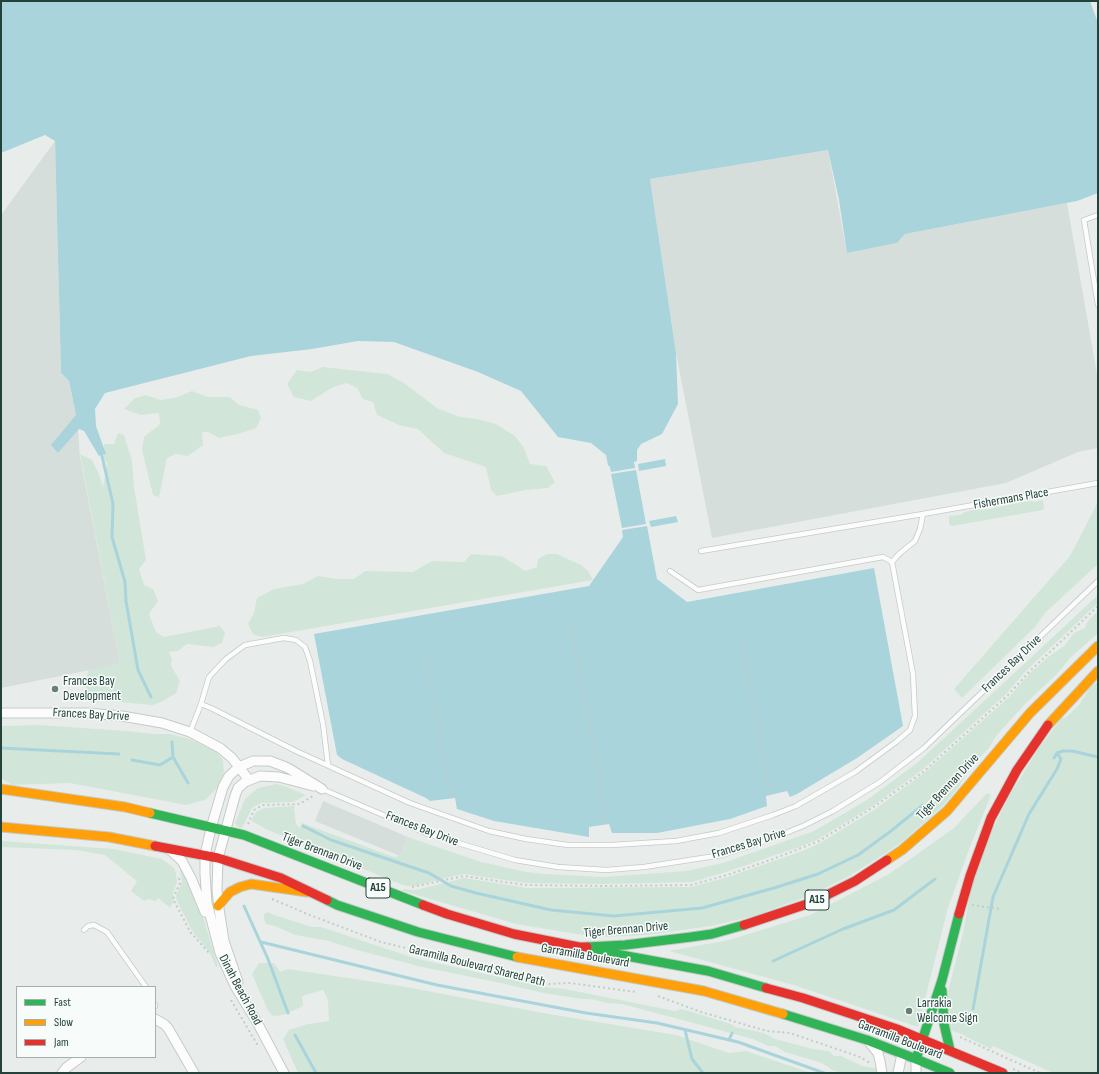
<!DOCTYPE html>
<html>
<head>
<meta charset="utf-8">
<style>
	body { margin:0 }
	#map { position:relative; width:1099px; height:1074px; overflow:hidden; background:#e8edeb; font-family:"Sofia Sans Condensed",sans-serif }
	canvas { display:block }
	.frame { position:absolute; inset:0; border:2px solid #24423a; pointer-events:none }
	.legend { position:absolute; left:16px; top:986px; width:140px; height:72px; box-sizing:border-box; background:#f7fbf9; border:1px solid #a3b1ad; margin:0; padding:5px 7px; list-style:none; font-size:12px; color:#24423a }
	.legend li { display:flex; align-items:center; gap:8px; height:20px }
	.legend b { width:20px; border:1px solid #a3b1ad }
</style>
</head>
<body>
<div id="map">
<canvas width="1099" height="1074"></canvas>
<div class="frame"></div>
<ul class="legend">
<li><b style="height:5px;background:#30b455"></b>Fast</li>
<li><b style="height:5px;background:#ff9f0a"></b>Slow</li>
<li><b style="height:5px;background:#e5322d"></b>Jam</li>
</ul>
</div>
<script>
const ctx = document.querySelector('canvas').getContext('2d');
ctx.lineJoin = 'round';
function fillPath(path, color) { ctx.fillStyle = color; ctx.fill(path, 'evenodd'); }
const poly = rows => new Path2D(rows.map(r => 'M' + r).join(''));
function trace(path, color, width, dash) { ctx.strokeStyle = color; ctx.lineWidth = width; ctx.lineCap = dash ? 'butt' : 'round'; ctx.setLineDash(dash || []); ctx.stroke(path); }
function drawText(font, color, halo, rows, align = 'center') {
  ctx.font = font + ' "Sofia Sans Condensed",sans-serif'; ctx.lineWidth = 3; ctx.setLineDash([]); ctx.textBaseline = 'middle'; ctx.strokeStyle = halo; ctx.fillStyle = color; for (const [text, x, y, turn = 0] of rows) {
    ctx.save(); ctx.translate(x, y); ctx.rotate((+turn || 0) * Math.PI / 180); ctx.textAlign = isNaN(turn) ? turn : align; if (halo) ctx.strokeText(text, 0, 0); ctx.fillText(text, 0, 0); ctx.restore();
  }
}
fillPath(poly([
	[55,141,61,373,69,381,76,415,58,453,78,429,80,457,120,664,1,688,1,215],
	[828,150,847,253,897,243,905,234,1067,203,1098,380,1098,448,1078,452,1006,483,712,538,676,353,650,179],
	[323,801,408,837,400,856,315,821]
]), '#d6dedb');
fillPath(poly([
	[323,367,387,374,404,383,437,408,460,417,477,419,496,424,515,436,524,448,530,464,546,466,555,482,548,488,526,490,497,496,491,490,486,467,444,453,418,429,399,425,377,415,373,402,363,399,357,388,347,383,333,387,311,401,294,397,287,384,297,370,310,372],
	[192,391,208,397,230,397,239,405,258,410,261,418,256,428,238,434,219,438,208,432,202,432,203,445,188,456,176,454,167,458,159,497,153,495,142,450,144,437,160,424,159,413,141,415,124,409,135,398,146,395,161,400,178,397],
	[118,433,124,435,132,461,134,487,146,560,139,569,144,585,153,589,158,601,149,614,156,632,164,637,220,626,225,633,222,643,213,647,187,644,178,651,169,652,172,659,171,666,180,681,176,693,163,701,153,705,119,702,89,702,85,695,88,670,120,664,80,454,92,460,99,474,103,487,107,464,104,458,104,444,114,444],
	[1041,500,1043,501,1044,507,1043,510,952,526,949,524,949,516,960,515,965,512,978,509,983,510,1029,501,1036,502],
	[1098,502,1098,564,1045,613,1035,627,962,698,954,689,1070,556],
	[471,554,501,556,515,564,525,571,537,567,538,559,547,554,557,554,581,565,588,571,593,580,262,637,253,634,248,624,254,613,257,598,274,589,303,584,318,576,337,579,354,579,365,571,413,572,432,561,464,562],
	[1098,595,1098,603,1027,670,1006,694,922,770,871,807,817,840,802,846,726,872,692,882,605,884,526,883,463,874,414,886,407,886,400,884,268,830,251,821,256,812,264,808,294,806,296,824,300,828,302,823,394,857,400,856,408,837,481,862,527,872,546,874,603,877,686,871,723,863,814,831,867,800,917,763,1023,665],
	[1098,611,1098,633,1069,659,1058,673,1026,703,996,736,989,748,970,768,958,788,943,806,898,845,851,875,811,895,754,916,711,926,647,935,603,937,577,934,516,924,403,891,403,889,416,890,464,878,527,888,691,887,728,877,805,850,820,843,874,810,924,773,1009,697,1029,674,1048,657,1064,646,1074,633,1085,628,1087,622],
	[1098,682,1098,1073,1053,1073,993,1046,991,1049,959,1033,948,1029,947,995,963,933,971,889,992,831,1008,798,1039,748,1062,718,1065,718,1079,705,1091,686],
	[39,725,127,731,155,734,170,734,190,739,215,751,223,760,224,773,217,788,205,800,186,805,70,783,12,785,1,778,1,726],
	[277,784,287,787,306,795,293,802,261,803,252,808,242,828,238,827,235,823,245,799,258,788],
	[987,793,991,795,970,847,948,908,918,1027,797,986,669,951,729,940,810,915,889,874,954,828],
	[1,841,114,849,162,859,174,868,176,873,177,882,173,894,173,903,170,908,158,898,156,901,148,899,144,901,131,891,137,881,105,855,76,850,1,847],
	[180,870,182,870,202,914,218,966,216,967,210,953,193,932,177,901,176,896,182,882],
	[268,912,274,915,312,927,321,927,414,958,544,987,565,989,675,1011,682,1009,731,1024,735,1027,764,1033,775,1039,813,1049,829,1051,834,1056,841,1056,862,1066,875,1068,877,1073,843,1073,834,1071,822,1063,785,1052,775,1046,768,1046,753,1039,622,1004,607,1003,591,999,582,999,543,993,501,983,422,967,357,950,329,941,295,935,275,926,266,924,264,919,264,914],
	[259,963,274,963,280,972,288,969,401,986,543,1013,676,1035,729,1053,746,1051,811,1073,298,1073,283,1039,289,1030,308,1024,329,1021,328,1000,323,990,302,996,303,1006,283,1015,273,1016,268,1011,252,974]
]), '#d1e6d8');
fillPath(poly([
	[1,1,1090,1,1098,23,1098,193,1077,201,905,234,897,243,847,253,839,200,828,150,650,179,676,353,678,404,662,434,641,444,637,450,637,461,634,462,635,468,611,472,610,467,608,465,606,455,591,443,558,437,521,391,478,372,394,342,358,341,312,349,251,356,105,393,95,409,96,426,106,454,99,456,84,431,79,429,58,453,51,445,76,415,69,381,61,373,55,141,45,135,1,153],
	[665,459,666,466,639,471,638,464],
	[636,470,646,524,622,528,611,474],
	[676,516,678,522,651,527,649,521],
	[647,526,657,579,687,602,874,568,903,726,857,758,797,794,790,797,787,791,766,796,767,806,730,819,657,833,612,833,609,824,589,827,589,837,494,821,457,809,455,798,430,801,426,798,342,759,337,755,314,634,589,586,623,537,622,530]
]), '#a9d4db');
trace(poly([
	[102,456,113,504,112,537,125,582,126,601,138,670,151,697],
	[172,742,173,757,188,783],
	[1,748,119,754],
	[1054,758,1057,753,1063,751,1072,751,1098,757],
	[132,760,160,765,173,757],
	[303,826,331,840,429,873,451,886,476,893,551,910,614,916,702,908,774,888,818,874,858,855,891,831,923,805],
	[244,906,268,959,288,1013],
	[261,942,437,985,586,1013,657,1023,738,1042,824,1073],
	[773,961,843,929,894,910,935,879],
	[973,1009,993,897,1029,814,1057,769,1061,759,1057,753],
	[685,1030,692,1059,703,1073],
	[295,1035,316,1073],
	[729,1040,732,1033]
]), '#a9d4db', 3);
const lane = poly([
	[1098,215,1084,220,1098,305],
	[701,551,923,514,1098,483],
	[670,571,698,590,883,557,892,562],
	[201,704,209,677,226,659,245,645,284,638,296,640,305,647,310,661,323,724,328,765],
	[190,732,201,704,211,708,296,751,410,803,489,831,526,839,568,845,612,845,676,841,719,833,773,815,796,806,855,772,896,742,910,730,915,716,913,674,892,562,899,554,915,541,920,529,923,514],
	[322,789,428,834,515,860,558,867,606,870,644,867,722,855,771,839,803,826,833,811,880,782,924,748,1098,581],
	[84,930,88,926,94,925,107,932,146,987],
	[155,1005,155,1006]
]);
const street = poly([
	[1,713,88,713,122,716,162,723,190,732,220,748,232,758,249,780],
	[169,849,182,861,191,878,205,912],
	[238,982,224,941,219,909,217,890,218,858,235,796,238,788,245,782,260,776,279,777,313,786],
	[155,1019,164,1024,168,1028,194,1073],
	[869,1042,878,1053,880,1061,882,1073],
	[916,1059,916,1073],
	[62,1073,66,1068,81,1057],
	[284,1073,258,1024,235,986,220,953,207,903,205,874,205,855,211,828,223,787,229,776,239,767,253,761,270,761,288,768,322,789],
	[898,1073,902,1054]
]);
const fast = poly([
	[150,813,244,835,423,905],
	[327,900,337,905,418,932,517,957],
	[587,947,625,945,691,937,712,934,744,925],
	[594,950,708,971,766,988],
	[942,990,944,1024,950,1050],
	[783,1014,867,1040,916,1059,942,980,959,914],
	[916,1059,950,1073]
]);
const slow = poly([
	[1048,725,1098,671],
	[1,789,125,807,150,813],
	[1,827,109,837,155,846],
	[887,860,902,850,947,811,1030,713,1098,646],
	[218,906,230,892,240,887,251,884,307,892],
	[517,957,704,991,783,1014]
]);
const jam = poly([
	[155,846,218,858,281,878,327,900],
	[423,905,447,914,514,934,579,947,587,947],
	[959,914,970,876,991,818,1017,770,1048,725],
	[744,925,813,902,855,881,887,860],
	[766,988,803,998,897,1029,1003,1073]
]);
trace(lane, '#c5cac8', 6);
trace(street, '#c5cac8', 11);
trace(fast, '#c3cbc8', 11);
trace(slow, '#c3cbc8', 11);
trace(jam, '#c3cbc8', 11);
trace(poly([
	[571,625,607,824],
	[742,641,770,795],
	[424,650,451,798],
	[248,824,254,810,263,805,299,804,313,796],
	[179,878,180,883,173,899,191,933,210,954],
	[412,887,464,876,525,885,605,886,691,885,727,875,773,859,819,841,872,808,923,772,1008,695,1030,671,1098,606],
	[272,899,307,914,381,942,476,965,490,971,549,984,570,983,636,992],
	[972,905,1000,909],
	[658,996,701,1012,767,1031,790,1033,860,1057,870,1063],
	[231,1000,258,1046],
	[960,1037,1040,1073],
	[1013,1069,1023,1073]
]), '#c3ccca', 2, [2, 3]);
trace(lane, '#fcfcfc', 4.5);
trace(street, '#fcfcfc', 9);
trace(fast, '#30b455', 9);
trace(slow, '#ff9f0a', 9);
trace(jam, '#e5322d', 9);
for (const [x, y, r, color] of [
	[55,689,4,"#697e78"],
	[909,1011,4,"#697e78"]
]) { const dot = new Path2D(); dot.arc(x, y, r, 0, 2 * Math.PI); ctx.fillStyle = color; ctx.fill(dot); trace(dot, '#f7fbf9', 1.5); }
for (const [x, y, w] of [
	[378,888,24],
	[817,900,24]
]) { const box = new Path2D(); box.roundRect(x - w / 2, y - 10, w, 20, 3); ctx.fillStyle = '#f7fbf9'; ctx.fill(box); trace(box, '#24423a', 1); }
drawText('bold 12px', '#24423a', null, [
	["A15",378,888],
	["A15",817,900]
]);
drawText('13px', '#24423a', '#f7fbf9', [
	["Fishermans Place",1011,499,-10],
	["Frances Bay Drive",1012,664,-44],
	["Frances Bay Drive",91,715,3],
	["Tiger Brennan Drive",948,787,-47],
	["Frances Bay Drive",422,829,21],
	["Frances Bay Drive",749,844,-17],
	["Tiger Brennan Drive",322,852,21],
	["Tiger Brennan Drive",626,930,-5],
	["Garramilla Boulevard",585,956,10],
	["Garamilla Boulevard Shared Path",477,966,14],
	["Dinah Beach Road",240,990,62],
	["Garramilla Boulevard",900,1040,21]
]);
drawText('13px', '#24423a', '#f7fbf9', [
	["Frances Bay",63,682],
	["Development",63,697],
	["Larrakia",917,1004],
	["Welcome Sign",917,1019]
], 'left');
</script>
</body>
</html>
